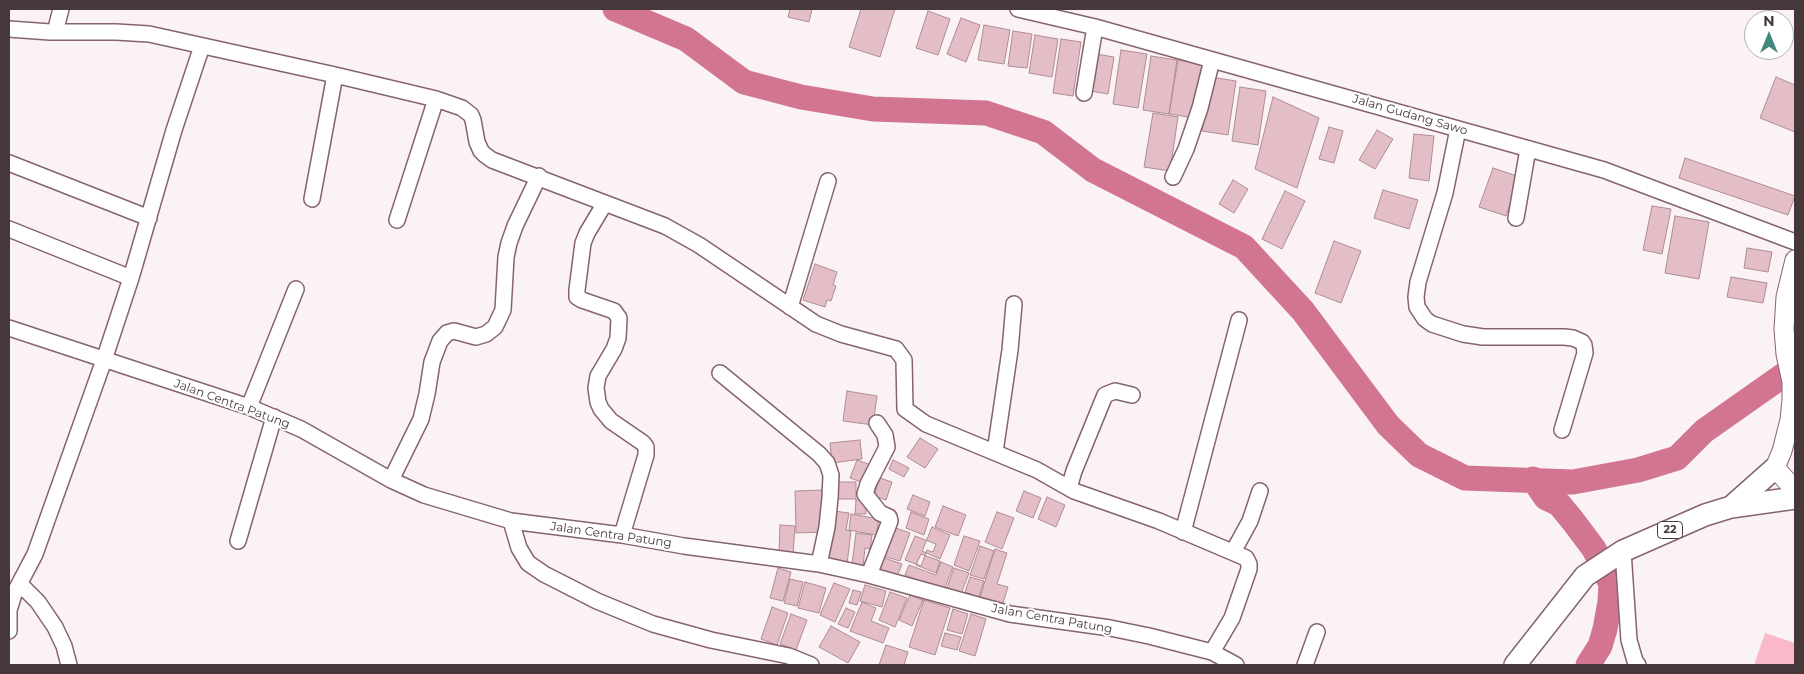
<!DOCTYPE html>
<html>
<head>
<meta charset="utf-8">
<style>
	body { margin:0 }
	#map { position:relative; width:1804px; height:674px; overflow:hidden; background:#faf2f4; font-family:Montserrat,sans-serif }
	canvas { display:block }
	.frame { position:absolute; inset:0; border:10px solid #46373a; pointer-events:none }
	.north { position:absolute; left:1744px; top:10px; width:50px; height:50px; box-sizing:border-box; background:#fff; border:1px solid #b5afb0; border-radius:50%; rotate:0deg; font-size:14px; font-weight:700; line-height:20px; text-align:center; color:#46373a }
	.north::after { content:''; display:block; margin:auto; width:18px; height:22px; background:#43887d; clip-path:polygon(50% 0,100% 100%,50% 72%,0 100%) }
</style>
</head>
<body>
<div id="map">
<canvas width="1804" height="674"></canvas>
<div class="frame"></div>
<div class="north">N</div>
</div>
<script>
const ctx = document.querySelector('canvas').getContext('2d');
ctx.lineJoin = 'round';
function fillPath(path, color) { ctx.fillStyle = color; ctx.fill(path, 'evenodd'); }
const poly = rows => new Path2D(rows.map(r => 'M' + r).join(''));
function trace(path, color, width, dash) { ctx.strokeStyle = color; ctx.lineWidth = width; ctx.lineCap = dash ? 'butt' : 'round'; ctx.setLineDash(dash || []); ctx.stroke(path); }
function drawText(font, color, halo, rows, align = 'center') {
  ctx.font = font + ' Montserrat,sans-serif'; ctx.lineWidth = 4; ctx.setLineDash([]); ctx.textBaseline = 'middle'; ctx.strokeStyle = halo; ctx.fillStyle = color; for (const [text, x, y, turn = 0] of rows) {
    ctx.save(); ctx.translate(x, y); ctx.rotate((+turn || 0) * Math.PI / 180); ctx.textAlign = isNaN(turn) ? turn : align; if (halo) ctx.strokeText(text, 0, 0); ctx.fillText(text, 0, 0); ctx.restore();
  }
}
fillPath(poly([
	[1765,633,1795,643,1795,665,1754,665]
]), '#f9b9c9');
trace(poly([
	[615,9,686,39,744,82,801,97,873,109,986,113,1043,132,1093,170,1244,247,1303,311,1388,425,1419,455,1465,478,1573,482,1638,470,1677,458,1704,431,1795,367],
	[1533,479,1546,498,1559,504,1573,521,1594,549,1611,584,1610,602,1605,629,1600,646,1588,665]
]), '#d17590', 25);
const building = poly([
	[790,9,812,9,809,22,788,17,790,9],
	[861,9,895,9,880,57,849,47,861,9],
	[928,11,950,19,938,55,916,48,928,11],
	[961,18,980,25,966,62,947,54,961,18],
	[984,25,1010,30,1004,64,978,60,984,25],
	[1013,31,1032,34,1027,68,1008,66,1013,31],
	[1035,35,1058,39,1052,77,1029,73,1035,35],
	[1061,39,1081,42,1073,96,1053,93,1061,39],
	[1121,50,1147,54,1138,108,1113,104,1121,50],
	[1096,54,1114,57,1108,94,1091,91,1096,54],
	[1151,56,1177,60,1169,114,1143,110,1151,56],
	[1178,60,1203,64,1195,118,1169,114,1178,60],
	[1211,77,1236,81,1228,135,1202,131,1211,77],
	[1776,77,1795,85,1795,132,1760,118,1776,77],
	[1240,87,1266,91,1258,145,1232,141,1240,87],
	[1273,97,1319,118,1297,188,1255,169,1273,97],
	[1153,113,1178,117,1170,171,1144,167,1153,113],
	[1329,127,1343,131,1334,163,1319,159,1329,127],
	[1377,130,1393,139,1375,169,1359,160,1377,130],
	[1414,134,1434,136,1429,181,1409,178,1414,134],
	[1685,158,1795,196,1788,215,1679,178,1685,158],
	[1493,168,1520,177,1506,216,1479,207,1493,168],
	[1233,180,1248,189,1234,213,1219,204,1233,180],
	[1383,190,1418,200,1409,229,1374,218,1383,190],
	[1285,191,1305,201,1282,249,1262,239,1285,191],
	[1652,206,1671,209,1662,254,1643,250,1652,206],
	[1675,216,1709,222,1699,279,1665,273,1675,216],
	[1334,241,1361,251,1341,303,1315,293,1334,241],
	[1747,248,1772,252,1768,272,1744,268,1747,248],
	[815,264,837,272,833,285,836,286,831,301,827,300,825,307,803,300,815,264],
	[1731,277,1767,283,1763,303,1727,297,1731,277],
	[847,391,877,396,873,425,843,421,847,391],
	[920,438,938,449,925,468,907,457,920,438],
	[860,440,862,459,832,463,830,443,860,440],
	[857,460,871,465,864,483,850,478,857,460],
	[893,460,909,468,904,477,889,469,893,460],
	[880,478,892,482,886,500,874,496,880,478],
	[836,482,856,482,856,499,836,499,836,482],
	[824,490,826,532,796,533,795,491,824,490],
	[1024,491,1041,498,1033,518,1016,511,1024,491],
	[913,495,930,502,925,516,907,509,913,495],
	[1047,497,1065,505,1056,527,1038,519,1047,497],
	[856,500,866,500,866,514,855,514,856,500],
	[943,506,966,515,958,536,935,527,943,506],
	[834,511,849,513,846,530,851,531,847,564,827,562,834,511],
	[911,512,929,519,924,535,906,528,911,512],
	[997,512,1014,518,1002,549,985,542,997,512],
	[851,514,879,519,876,535,849,530,851,514],
	[780,525,795,526,793,554,779,554,780,525],
	[893,527,910,533,900,561,883,556,893,527],
	[932,527,950,535,940,559,922,551,932,527],
	[856,533,872,535,870,549,865,548,863,566,852,564,856,533],
	[915,536,936,544,933,552,927,550,921,566,905,560,915,536],
	[964,536,980,541,969,571,954,565,964,536],
	[980,546,994,551,984,579,970,575,980,546],
	[995,549,1007,553,997,584,1008,587,1003,603,980,597,995,549],
	[921,554,940,561,936,573,916,565,921,554],
	[884,558,902,564,897,577,880,571,884,558],
	[941,562,953,567,944,590,905,575,909,565,936,575,941,562],
	[778,568,791,572,783,601,770,598,778,568],
	[954,568,969,573,961,594,947,588,954,568],
	[970,577,984,581,979,597,965,592,970,577],
	[790,579,803,582,797,606,784,603,790,579],
	[805,582,826,588,819,613,798,608,805,582],
	[834,583,850,589,835,622,820,615,834,583],
	[865,585,886,591,882,607,860,601,865,585],
	[853,590,861,592,857,605,849,603,853,590],
	[890,592,907,598,895,627,879,620,890,592],
	[910,595,923,600,912,626,899,620,910,595],
	[924,600,950,608,935,655,909,647,924,600],
	[862,602,876,608,871,621,889,628,883,643,850,631,862,602],
	[772,607,788,613,777,645,761,639,772,607],
	[846,608,855,612,848,628,838,624,846,608],
	[953,609,968,614,962,634,947,630,953,609],
	[791,614,807,620,796,650,780,644,791,614],
	[971,614,986,619,975,656,959,651,971,614],
	[831,626,860,642,848,663,819,647,831,626],
	[945,633,961,637,957,650,941,646,945,633],
	[886,645,908,652,904,665,879,665,886,645]
]);
fillPath(building, '#e4bec7');
trace(building, '#af8c94', 1);
const minor = poly([
	[1018,9,1095,27,1604,170,1795,242],
	[9,29,50,32,116,32,149,34,335,75,436,99,462,108,471,115,473,120,477,142,481,151,485,155,492,160,665,226,699,245,816,324,841,334,896,349,904,360,905,409,926,424,1037,470,1074,491,1159,521,1246,558,1249,564,1249,569,1232,618,1212,652],
	[55,32,61,9],
	[1084,93,1095,27],
	[1458,129,1445,193,1418,282,1416,297,1417,307,1425,319,1432,324,1463,334,1483,337,1564,337,1573,338,1582,342,1584,345,1585,353,1562,430],
	[9,163,149,218],
	[1173,177,1186,149,1200,108,1212,60],
	[312,199,335,75],
	[605,203,587,233,583,243,577,290,577,297,582,300,614,311,619,318,618,338,614,349,598,376,596,388,598,402,601,409,611,421,643,443,646,447,646,455,622,535],
	[1516,218,1528,149],
	[397,220,436,99],
	[9,229,131,278],
	[790,307,828,181],
	[9,328,249,407,301,429,391,480,424,495,511,521,622,535,684,546,819,564,869,575,1010,614,1110,628,1149,636,1212,652,1236,665],
	[720,373,819,454,827,463,831,475,830,498,827,527,819,564],
	[249,407,296,289],
	[995,452,1010,350,1014,304],
	[391,480,421,419,427,394,432,362,440,341,447,333,454,331,476,337,486,334,495,327,503,310,506,257,509,243,515,226,539,176],
	[1069,488,1074,471,1105,395,1115,391,1132,395],
	[511,521,519,548,528,563,544,574,597,601,653,624,711,640,789,656,811,665],
	[1183,532,1239,320],
	[238,541,274,417],
	[1623,551,1629,640,1635,661,1638,665],
	[1233,552,1250,521,1260,491],
	[869,575,890,521,889,517,880,513,865,494,868,484,887,447,885,435,877,423],
	[20,584,38,602,55,627,64,646,69,665],
	[9,631,9,610,14,594,35,554,104,360,131,278,174,130,202,46],
	[1305,665,1317,632]
]);
const major = poly([
	[1795,260,1786,297,1784,329,1786,354,1792,382,1792,400,1790,420,1782,451,1775,468,1795,490]
]);
const highway = poly([
	[1731,507,1775,468],
	[1515,665,1585,576,1623,551,1705,515,1731,507,1795,498]
]);
trace(minor, '#86646d', 18);
trace(major, '#86646d', 21);
trace(highway, '#86646d', 24);
trace(minor, '#fff', 15);
trace(major, '#fff', 19);
trace(highway, '#fff', 21);
for (const [x, y, w] of [
	[1670,530,25]
]) { const box = new Path2D(); box.roundRect(x - w / 2, y - 8.5, w, 17, 4); ctx.fillStyle = '#fff'; ctx.fill(box); trace(box, '#46373a', 1); }
drawText('bold 11px', '#46373a', null, [
	["22",1670,530]
]);
drawText('12px', '#46373a', '#fff', [
	["Jalan Gudang Sawo",1410,115,16],
	["Jalan Centra Patung",232,404,20],
	["Jalan Centra Patung",611,535,8],
	["Jalan Centra Patung",1052,619,10]
]);
</script>
</body>
</html>
